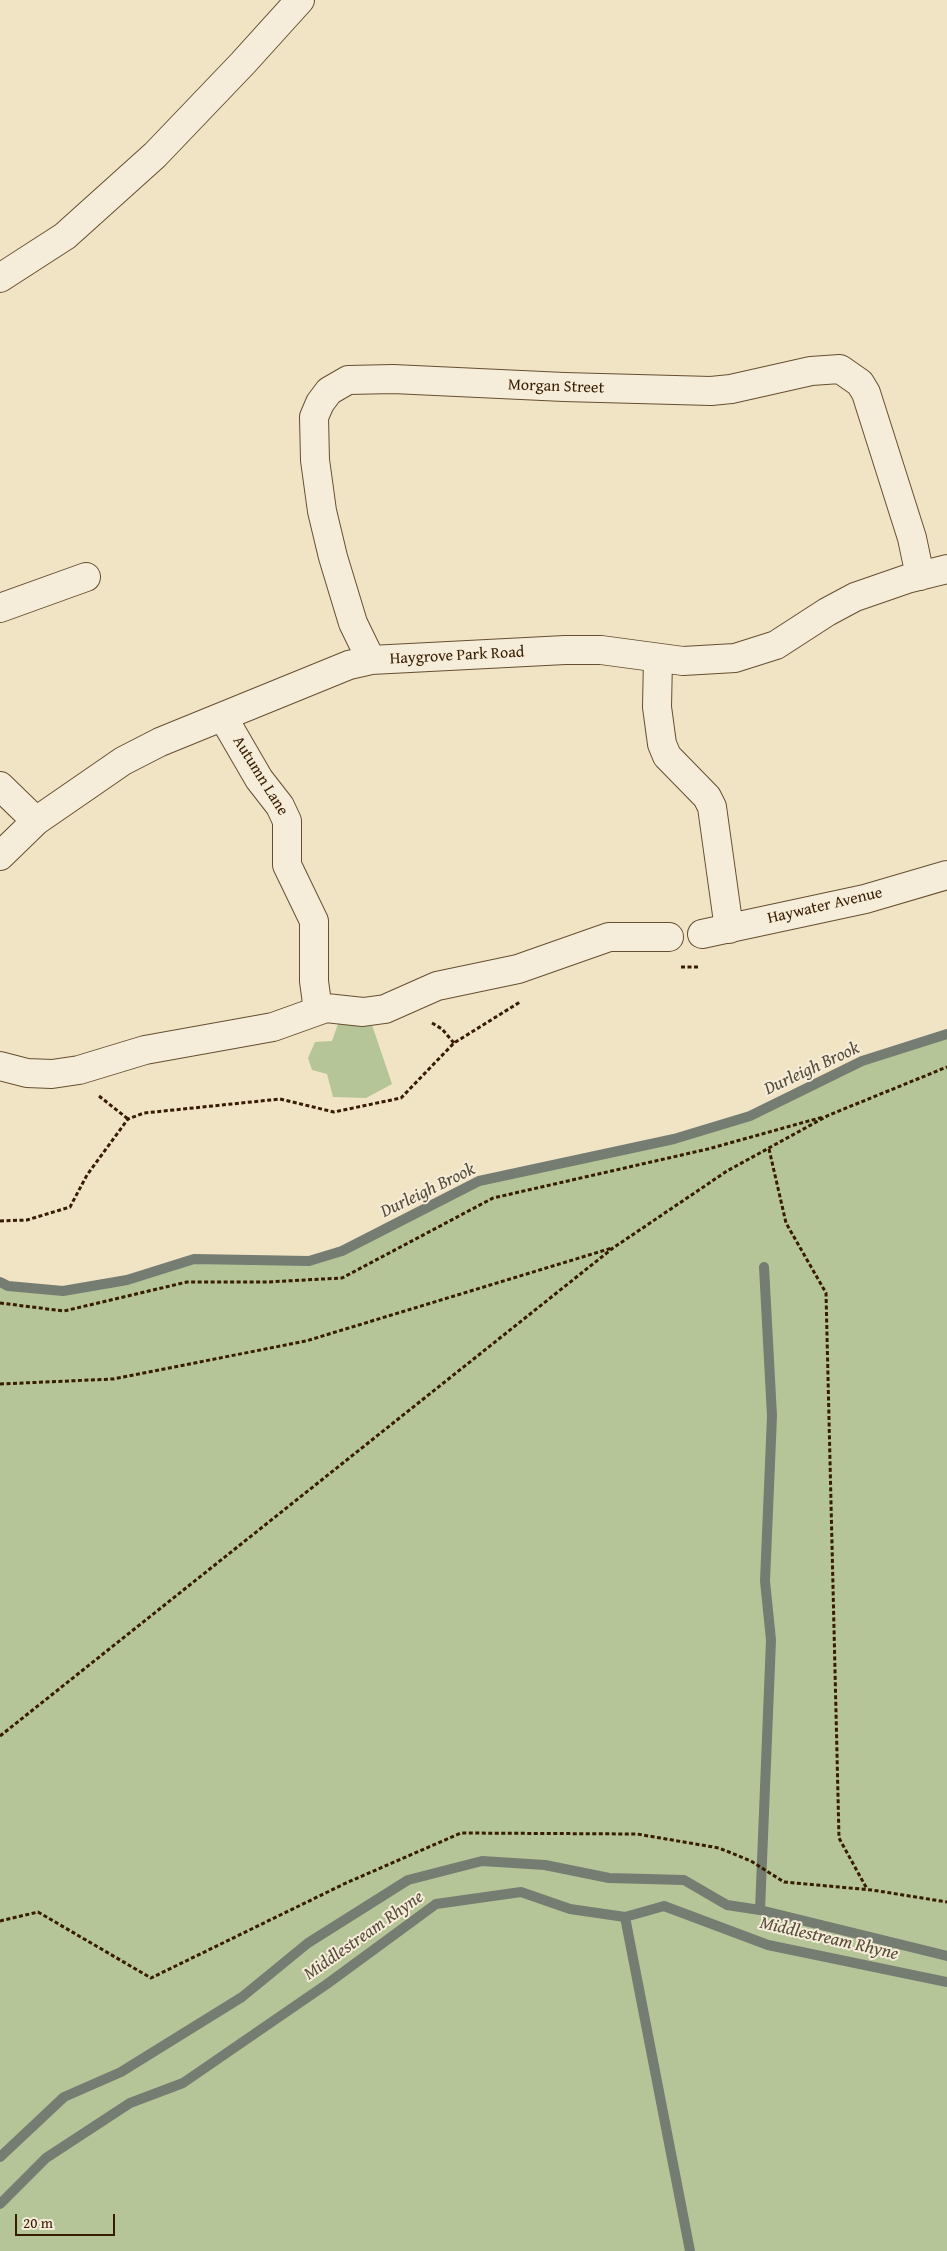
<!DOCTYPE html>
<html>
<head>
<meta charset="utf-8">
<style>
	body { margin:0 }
	#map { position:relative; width:947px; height:2251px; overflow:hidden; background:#f0e4c5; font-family:"Gentium Book Plus",serif }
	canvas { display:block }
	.scale { position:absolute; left:15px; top:2214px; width:100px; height:22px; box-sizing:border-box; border:2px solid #381c00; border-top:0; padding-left:6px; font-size:15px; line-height:18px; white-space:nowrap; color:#381c00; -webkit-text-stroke:4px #f5edd9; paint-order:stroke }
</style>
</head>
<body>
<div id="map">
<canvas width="947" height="2251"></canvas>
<div class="scale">20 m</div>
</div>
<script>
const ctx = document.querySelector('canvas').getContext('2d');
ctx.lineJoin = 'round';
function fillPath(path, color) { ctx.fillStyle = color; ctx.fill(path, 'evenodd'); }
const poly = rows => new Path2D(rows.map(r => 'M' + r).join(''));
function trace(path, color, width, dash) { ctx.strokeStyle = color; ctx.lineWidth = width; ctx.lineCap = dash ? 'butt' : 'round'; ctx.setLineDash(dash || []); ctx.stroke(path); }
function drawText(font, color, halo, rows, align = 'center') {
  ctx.font = font + ' "Gentium Book Plus",serif'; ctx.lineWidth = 4; ctx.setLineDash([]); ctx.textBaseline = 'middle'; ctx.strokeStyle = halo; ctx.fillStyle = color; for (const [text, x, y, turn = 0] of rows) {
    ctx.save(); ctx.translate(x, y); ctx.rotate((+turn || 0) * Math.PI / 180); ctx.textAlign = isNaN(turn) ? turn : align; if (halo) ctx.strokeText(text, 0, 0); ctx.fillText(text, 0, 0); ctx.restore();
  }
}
fillPath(poly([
	[370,1019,392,1084,366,1098,333,1097,327,1074,312,1070,308,1058,315,1042,332,1041,339,1021],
	[947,1034,947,2251,0,2251,0,1282,8,1286,63,1291,127,1280,194,1259,309,1261,342,1251,479,1181,674,1139,750,1116,862,1061]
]), '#b6c597');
trace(poly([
	[0,1282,8,1286,63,1291,127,1280,194,1259,309,1261,342,1251,479,1181,674,1139,750,1116,862,1061,947,1034],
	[760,1910,771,1640,765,1581,772,1416,764,1267],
	[625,1917,690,2251],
	[0,2157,64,2097,121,2072,242,1997,308,1943,408,1880,482,1861,545,1865,609,1878,684,1880,727,1905,760,1910,947,1956],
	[0,2204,46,2158,130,2103,183,2083,327,1984,436,1904,521,1892,570,1909,625,1917,664,1906,768,1945,947,1982]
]), '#757c72', 10);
const minor = poly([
	[0,278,65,236,155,155,243,63,300,0],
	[0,608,86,577],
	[658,659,657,707,662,744,667,756,707,797,712,807,729,929],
	[371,660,353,623,333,557,322,511,315,460,314,417,320,403,329,391,348,380,393,379,564,387,711,391,731,389,811,371,840,369,860,383,866,393,912,538,920,576],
	[223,717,259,779,280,806,287,821,287,865,314,921,314,981,318,1011],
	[0,786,36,821],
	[0,856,36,821,123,761,160,742,349,665,371,660,565,650,601,650,683,661,735,658,776,645,827,612,855,597,907,579,947,569],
	[702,934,865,899,947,875],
	[0,1066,27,1073,52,1074,79,1070,145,1050,273,1027,326,1008,363,1012,385,1009,437,986,518,969,609,937,669,937]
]);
trace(minor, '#664e31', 30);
trace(poly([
	[681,967,699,967],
	[432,1023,442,1029,454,1043],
	[99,1096,128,1119],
	[769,1149,786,1223,826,1293,839,1838,867,1889],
	[0,1221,27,1220,70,1207,87,1175,128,1119,144,1113,280,1099,334,1112,401,1098,454,1043,520,1002],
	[0,1303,64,1311,187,1282,267,1282,342,1278,493,1198,708,1149,823,1117],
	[0,1384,113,1379,306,1341,612,1248],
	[0,1736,613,1248,727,1171,829,1115,947,1067],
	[0,1921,38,1912,151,1978,346,1883,461,1833,637,1834,719,1848,751,1861,784,1882,872,1890,947,1902]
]), '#381c00', 3, [4, 2.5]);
trace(minor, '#f5edd9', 28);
drawText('16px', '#381c00', '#f5edd9', [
	["Morgan Street",556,387,2],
	["Haygrove Park Road",457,656,-3],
	["Autumn Lane",260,776,58],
	["Haywater Avenue",825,906,-13]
]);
drawText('italic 18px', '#574c39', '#f5edd9', [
	["Durleigh Brook",812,1069,-25],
	["Durleigh Brook",428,1191,-26],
	["Middlestream Rhyne",364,1936,-35],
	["Middlestream Rhyne",829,1939,13]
]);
</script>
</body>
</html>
